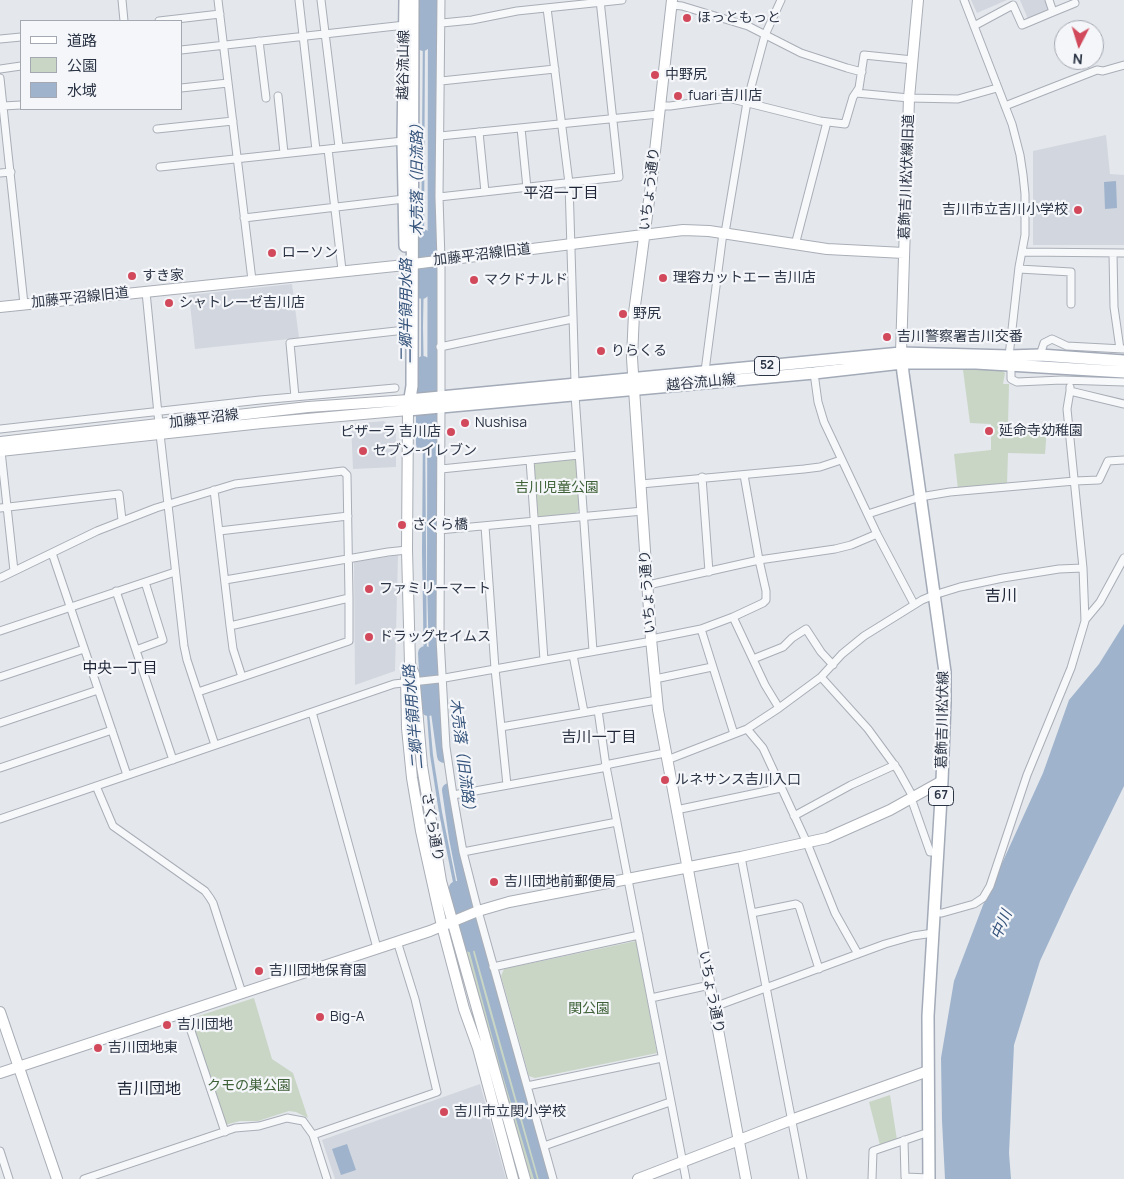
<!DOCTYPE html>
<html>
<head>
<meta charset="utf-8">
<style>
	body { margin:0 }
	#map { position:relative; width:1124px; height:1179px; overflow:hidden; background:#e4e7ec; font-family:Manrope,"Noto Sans JP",sans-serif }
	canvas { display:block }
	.legend { position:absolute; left:20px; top:20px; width:162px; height:90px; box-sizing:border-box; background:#f4f6f9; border:1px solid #a4a8b1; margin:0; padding:6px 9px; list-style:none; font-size:15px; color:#2b3445 }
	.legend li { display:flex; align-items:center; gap:10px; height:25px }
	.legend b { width:25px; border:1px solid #a4a8b1 }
	.north { position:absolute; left:1054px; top:20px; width:50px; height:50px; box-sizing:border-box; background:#f4f6f9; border:1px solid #a4a8b1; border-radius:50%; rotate:185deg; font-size:14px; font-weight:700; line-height:20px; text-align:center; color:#2b3445 }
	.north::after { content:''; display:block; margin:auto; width:18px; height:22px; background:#d1495b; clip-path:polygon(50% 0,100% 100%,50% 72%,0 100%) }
</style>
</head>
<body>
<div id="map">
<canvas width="1124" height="1179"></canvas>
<ul class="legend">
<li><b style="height:6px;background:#fff"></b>道路</li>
<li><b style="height:14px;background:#c9d6c5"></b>公園</li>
<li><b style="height:14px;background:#9fb4cc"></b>水域</li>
</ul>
<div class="north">N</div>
</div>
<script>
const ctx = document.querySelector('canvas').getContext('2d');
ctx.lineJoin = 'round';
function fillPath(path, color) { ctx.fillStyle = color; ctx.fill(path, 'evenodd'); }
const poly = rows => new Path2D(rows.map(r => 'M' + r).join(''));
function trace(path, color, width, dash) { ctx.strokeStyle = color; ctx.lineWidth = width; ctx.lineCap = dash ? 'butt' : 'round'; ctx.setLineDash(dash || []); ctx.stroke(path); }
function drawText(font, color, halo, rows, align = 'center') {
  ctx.font = font + ' Manrope,"Noto Sans JP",sans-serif'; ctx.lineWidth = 4.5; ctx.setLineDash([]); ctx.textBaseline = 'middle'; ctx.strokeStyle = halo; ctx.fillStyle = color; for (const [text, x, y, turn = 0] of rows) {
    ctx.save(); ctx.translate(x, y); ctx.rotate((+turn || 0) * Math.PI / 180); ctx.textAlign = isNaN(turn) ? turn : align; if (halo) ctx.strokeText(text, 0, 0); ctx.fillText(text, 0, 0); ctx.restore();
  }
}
fillPath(poly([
	[971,0,1007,0,977,13],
	[1020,0,1045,0,1049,10,1028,19],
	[1106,135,1110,174,1124,175,1124,245,1033,245,1033,151],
	[292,284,299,338,195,349,189,295],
	[384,421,396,434,396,467,353,469,351,424],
	[398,555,395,671,355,685,354,562],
	[480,1084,506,1179,335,1179,322,1140]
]), '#d2d6de');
fillPath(poly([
	[963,370,1001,370,1005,373,1003,384,1009,384,1008,425,1047,429,1045,454,1008,453,1007,485,958,489,954,454,991,450,991,424,970,423],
	[574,458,576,461,579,510,576,513,540,517,537,514,534,465,535,463],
	[477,919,550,1179,531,1179,485,1023,459,927],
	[636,941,657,1053,535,1078,529,1076,501,976,504,969],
	[254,998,272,1059,293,1073,308,1118,296,1112,289,1111,258,1121,240,1121,225,1125,189,1019],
	[890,1095,897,1140,880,1145,869,1102]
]), '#c9d6c5');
fillPath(poly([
	[423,27,425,27,424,253,421,252],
	[1116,181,1117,208,1105,209,1104,182],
	[421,273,424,273,423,327,424,383,421,380],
	[425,424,427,671,424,672,422,552,423,425],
	[1124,624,1124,786,1071,894,1040,961,1014,1045,1009,1153,1011,1179,945,1179,942,1121,941,1058,954,981,983,905,1043,773,1069,700,1099,664],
	[425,690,427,690,433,755,442,812,461,906,458,907,439,813,430,755],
	[466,926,489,1010,537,1179,534,1179,500,1066,463,927],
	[347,1144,356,1170,341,1175,332,1149]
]), '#9fb4cc');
trace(poly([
	[435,0,434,580,437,705,444,756],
	[423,44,424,0],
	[422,292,423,236],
	[423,363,423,444],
	[425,653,428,709],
	[449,790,456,838,469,905,546,1179],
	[456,888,470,945]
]), '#9fb4cc', 14);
const street = poly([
	[122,0,124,21],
	[218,0,252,280],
	[299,0,316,150],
	[321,0,339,147],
	[964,0,1012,124,1020,155,1023,175,1025,194,1025,235,1019,267,1009,356],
	[1049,0,1053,12,1075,3],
	[672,5,682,6,748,26,801,53,847,68,862,72],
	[547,8,569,183,575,383],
	[159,21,220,14],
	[442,23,472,20,517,11,622,0],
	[974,26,1013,5,1022,25,1053,12],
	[0,39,21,37],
	[259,41,266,98],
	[181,50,405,25],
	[0,69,21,66],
	[0,78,24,304],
	[441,81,555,69],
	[181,88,228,83],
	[856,93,909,98],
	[278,96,284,153],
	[909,98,958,99,997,88],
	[3,106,21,105],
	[660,106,670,106,728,98,820,121,845,124,853,97,859,88,864,55,913,60],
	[1005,106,1097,70,1103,71,1124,65],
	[521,128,527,188],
	[157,129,233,121],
	[479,132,485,192],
	[440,136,659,114],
	[328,149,342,270],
	[160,167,403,141],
	[0,173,11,172],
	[439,197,619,177,600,0],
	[244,218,404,199],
	[725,233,747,102,765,35,781,0],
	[795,245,827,122],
	[1023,252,1124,253],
	[1113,253,1114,307,1120,349],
	[1019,269,1071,272,1071,304],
	[146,292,159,424],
	[440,347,572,319],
	[1040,355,1044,343,1052,339,1067,346,1123,349],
	[1011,365,1011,379,1017,382,1062,380,1124,382],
	[705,371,723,233],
	[814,373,818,402,824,422,877,534,914,604],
	[1070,387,1070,391,1124,404],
	[575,395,593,651],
	[295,397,290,343,405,330],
	[441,397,441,260,439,197,441,0],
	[441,407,440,638,446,747,453,795,463,852,478,911,553,1179],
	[0,429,260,400,395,388],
	[160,434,184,646,187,660,215,745],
	[1,451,14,571],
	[530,460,544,660],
	[441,469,579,455],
	[702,477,709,572],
	[641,484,804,469,820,467,841,460],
	[214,490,230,626],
	[0,508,119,494,122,520],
	[868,514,920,497,950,492,1075,481,1099,480,1108,461,1124,460],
	[485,526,495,669,507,785],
	[439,530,643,511],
	[219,531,348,516],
	[52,553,127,775],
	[0,578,97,531,156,508,235,484,343,471,347,475,349,598],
	[225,580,388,552,407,550],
	[648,585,759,560,835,549,851,545,877,534],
	[116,591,173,760],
	[733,617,765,685,779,708],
	[1085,620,1100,602,1124,558],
	[701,629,734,734],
	[0,631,175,572],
	[651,639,701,629,733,617,763,603,766,600,766,591,759,560,744,475],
	[136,650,163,640,145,582],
	[573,655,584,712],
	[753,659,783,647,792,638,806,629,821,652,833,665],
	[0,677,84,649],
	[821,677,868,729,898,770,913,797],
	[655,679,712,667],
	[198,692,349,641,349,598,230,626,233,649,242,677],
	[598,710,606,766,686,1179],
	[312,712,377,948],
	[0,723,98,690],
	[501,727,657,700],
	[747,729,763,748,807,843,835,913,858,954],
	[667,760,747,729,779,708,821,677,842,654,864,636,922,600,934,595,960,587,1003,578,1059,569,1083,568],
	[0,768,112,730],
	[96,786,113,826,205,891,210,898,213,903,242,993],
	[453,795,602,768,610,764,665,753],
	[911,798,930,852,938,852],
	[676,810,781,788],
	[794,816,851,785,895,765],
	[0,819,394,684,439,679,652,641],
	[463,852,617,822],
	[741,857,803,1179],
	[752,913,796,904,799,906,819,969],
	[934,913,942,913,974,904,983,898,990,886,1027,775,1071,668,1085,621,1083,568,1067,409,1070,391],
	[493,967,639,935],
	[651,998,710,985],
	[714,1007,885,944,913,936,933,933],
	[185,1013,225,1132],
	[527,1086,662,1058],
	[313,1135,437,1092,415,999,397,941],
	[904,1140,905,1177,929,1178],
	[544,1146,670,1102],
	[0,1151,9,1179],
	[84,1179,235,1128,259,1126,287,1118,303,1121,313,1135,327,1179],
	[872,1179,873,1151,923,1134,929,1134]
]);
const secondary = poly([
	[672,0,652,178,634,313,632,358,634,389,651,639,658,710,746,1179],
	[0,307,405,265,683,230,709,231,827,249,904,253],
	[901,353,909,98,918,0],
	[0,442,308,407,409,400],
	[0,451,262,423,408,410,407,550,410,664,414,674,422,766,441,881,525,1179],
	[410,664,406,674,407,728,412,778,421,831,442,926,464,1009,478,1048,513,1179],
	[0,1012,57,1179],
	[0,1073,430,931,478,911,509,902,741,857,827,838,890,810,942,781],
	[638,1179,791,1120,928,1071]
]);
const primary = poly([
	[405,0,403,141,405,246],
	[413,0,412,386,408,410,814,373,902,363,976,363,1124,372],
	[901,353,903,373,945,672,945,702,942,781,928,1016,929,1179],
	[409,400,901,353,1009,356,1040,355,1124,361]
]);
trace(street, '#a9aeb7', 9);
trace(secondary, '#a9aeb7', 12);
trace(primary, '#a3abb8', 14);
trace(street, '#f7f8fa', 7);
trace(secondary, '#fff', 10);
trace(primary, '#fff', 11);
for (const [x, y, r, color] of [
	[687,18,5,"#d1495b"],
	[655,75,5,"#d1495b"],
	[678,96,5,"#d1495b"],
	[1078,210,5,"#d1495b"],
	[272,253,5,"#d1495b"],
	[132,276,5,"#d1495b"],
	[663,278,5,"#d1495b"],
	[474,280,5,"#d1495b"],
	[169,303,5,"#d1495b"],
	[623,314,5,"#d1495b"],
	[887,337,5,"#d1495b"],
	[601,351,5,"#d1495b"],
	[465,423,5,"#d1495b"],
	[989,431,5,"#d1495b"],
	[451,432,5,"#d1495b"],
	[363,451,5,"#d1495b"],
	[402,525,5,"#d1495b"],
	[369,589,5,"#d1495b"],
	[369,637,5,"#d1495b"],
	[665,780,5,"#d1495b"],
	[494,882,5,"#d1495b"],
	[259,971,5,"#d1495b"],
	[320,1017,5,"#d1495b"],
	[167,1025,5,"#d1495b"],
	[98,1048,5,"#d1495b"],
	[444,1112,5,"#d1495b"]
]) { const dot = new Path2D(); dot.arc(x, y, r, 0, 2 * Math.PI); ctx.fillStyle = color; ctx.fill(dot); trace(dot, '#f4f6f9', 2); }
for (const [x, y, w] of [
	[767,366,25],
	[941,796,25]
]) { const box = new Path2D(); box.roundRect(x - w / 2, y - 9.5, w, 19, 4); ctx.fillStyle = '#f4f6f9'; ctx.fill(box); trace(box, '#2b3445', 1); }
drawText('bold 12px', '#2b3445', null, [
	["52",767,366],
	["67",941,796]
]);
drawText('14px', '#2b3445', '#f4f6f9', [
	["ほっともっと",697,18],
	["中野尻",665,75],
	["fuari 吉川店",688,96],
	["吉川市立吉川小学校",1068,210,"right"],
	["ローソン",282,253],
	["すき家",142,276],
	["理容カットエー 吉川店",673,278],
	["マクドナルド",484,280],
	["シャトレーゼ吉川店",179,303],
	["野尻",633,314],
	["吉川警察署吉川交番",897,337],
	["りらくる",611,351],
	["Nushisa",475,423],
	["延命寺幼稚園",999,431],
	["ピザーラ 吉川店",441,432,"right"],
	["セブン-イレブン",373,451],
	["さくら橋",412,525],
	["ファミリーマート",379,589],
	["ドラッグセイムス",379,637],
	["ルネサンス吉川入口",675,780],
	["吉川団地前郵便局",504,882],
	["吉川団地保育園",269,971],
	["Big-A",330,1017],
	["吉川団地",177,1025],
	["吉川団地東",108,1048],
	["吉川市立関小学校",454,1112]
], 'left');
drawText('14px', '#2b3445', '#f4f6f9', [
	["越谷流山線",404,65,-89],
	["葛飾吉川松伏線旧道",907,177,-88],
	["いちょう通り",650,189,-83],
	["加藤平沼線旧道",482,255,-7],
	["加藤平沼線旧道",80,298,-6],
	["越谷流山線",701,383,-5],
	["加藤平沼線",204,419,-7],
	["いちょう通り",648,592,-94],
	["葛飾吉川松伏線",943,720,-89],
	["さくら通り",432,827,80],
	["いちょう通り",711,992,79]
]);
drawText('14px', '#3f6138', '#f4f6f9', [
	["吉川児童公園",557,488],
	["関公園",589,1009],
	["クモの巣公園",249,1086]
]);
drawText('italic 15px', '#34527a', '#f4f6f9', [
	["木売落（旧流路）",418,176,-90],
	["二郷半領用水路",407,311,-90],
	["二郷半領用水路",414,717,-95],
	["木売落（旧流路）",462,758,83],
	["中川",1002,925,-66]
]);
drawText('15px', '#1d2536', '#f4f6f9', [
	["平沼一丁目",561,194],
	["中央一丁目",120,669],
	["吉川一丁目",599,738]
]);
drawText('16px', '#1d2536', '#f4f6f9', [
	["吉川",1001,597],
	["吉川団地",149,1090]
]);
</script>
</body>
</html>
